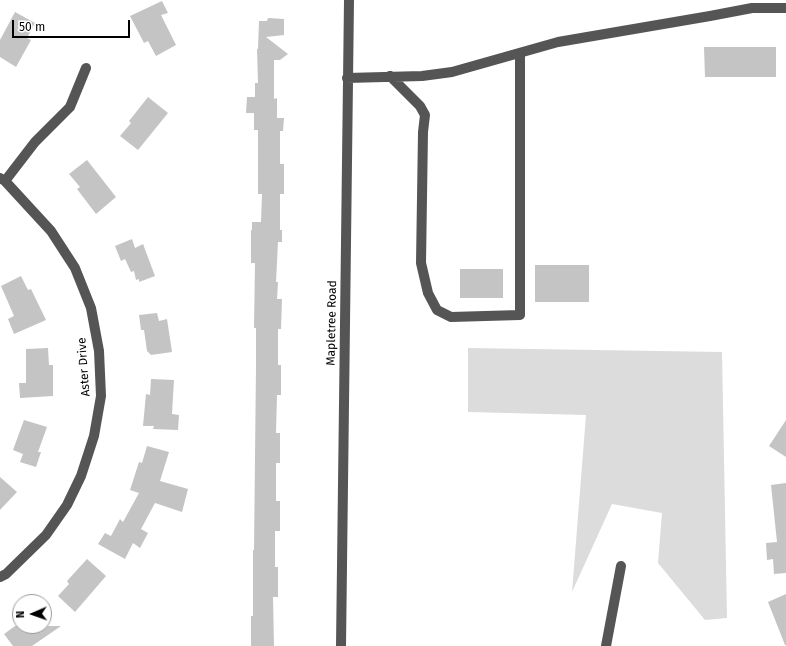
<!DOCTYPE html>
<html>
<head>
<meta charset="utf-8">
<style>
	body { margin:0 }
	#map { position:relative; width:786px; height:646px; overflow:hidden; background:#fff; font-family:"Fira Sans",sans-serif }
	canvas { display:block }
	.north { position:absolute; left:12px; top:594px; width:40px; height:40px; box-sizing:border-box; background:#fff; border:1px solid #999; border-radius:50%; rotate:268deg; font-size:11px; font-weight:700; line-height:16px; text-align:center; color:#000 }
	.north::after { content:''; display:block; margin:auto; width:14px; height:18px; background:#000; clip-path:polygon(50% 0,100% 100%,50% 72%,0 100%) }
	.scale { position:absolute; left:12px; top:20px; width:118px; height:18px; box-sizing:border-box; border:2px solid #000; border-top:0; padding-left:5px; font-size:12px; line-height:14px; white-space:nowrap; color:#000; -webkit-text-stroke:3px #fff; paint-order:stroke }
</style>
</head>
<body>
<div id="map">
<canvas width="786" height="646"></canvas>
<div class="north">N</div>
<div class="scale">50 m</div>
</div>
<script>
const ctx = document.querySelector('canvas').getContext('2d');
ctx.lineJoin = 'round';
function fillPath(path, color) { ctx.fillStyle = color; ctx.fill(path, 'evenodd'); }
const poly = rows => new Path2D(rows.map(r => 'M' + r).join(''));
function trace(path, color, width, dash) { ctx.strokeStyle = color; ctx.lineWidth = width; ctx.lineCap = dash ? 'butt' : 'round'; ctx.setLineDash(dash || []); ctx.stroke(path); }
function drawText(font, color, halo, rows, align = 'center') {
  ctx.font = font + ' "Fira Sans",sans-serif'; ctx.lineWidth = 3; ctx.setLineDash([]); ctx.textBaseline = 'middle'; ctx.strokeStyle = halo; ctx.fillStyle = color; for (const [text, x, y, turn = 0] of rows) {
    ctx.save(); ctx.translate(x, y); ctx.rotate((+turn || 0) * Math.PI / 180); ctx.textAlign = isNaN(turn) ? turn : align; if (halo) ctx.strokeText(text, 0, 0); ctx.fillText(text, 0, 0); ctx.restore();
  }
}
fillPath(poly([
	[468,348,722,352,727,618,705,620,658,563,662,513,612,504,572,592,586,415,468,412]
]), '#dcdcdc');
fillPath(poly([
	[162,1,168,13,161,15,176,45,156,56,148,41,144,43,130,16],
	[15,12,35,23,27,38,31,40,16,67,0,57,0,40],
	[268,18,284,19,284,35,266,37,288,54,280,60,274,60,274,99,277,98,277,118,284,118,283,131,280,131,280,164,284,164,284,194,280,194,280,230,282,230,282,242,278,242,276,282,278,282,277,299,282,299,281,329,278,329,278,365,281,365,281,395,277,395,276,433,280,433,280,463,276,463,276,501,280,501,280,531,275,531,275,567,278,567,278,597,273,597,274,646,251,646,251,616,253,616,253,550,254,550,256,365,256,328,254,328,255,263,251,263,251,230,252,230,252,222,261,222,262,194,258,194,258,130,254,130,254,113,246,113,247,97,255,97,255,83,258,83,257,49,258,49,259,21,267,21],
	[704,47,776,47,776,77,705,77],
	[148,97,168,113,138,150,120,136,131,123,129,121],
	[87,160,116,197,96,214,77,189,80,187,69,174],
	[132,239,135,248,143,244,155,276,139,282,139,279,136,280,134,271,131,272,125,259,121,261,115,246],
	[535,265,589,265,589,302,535,302],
	[460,269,503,269,503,298,460,298],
	[21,276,28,290,31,289,46,320,14,334,8,319,14,316,1,286],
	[157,313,159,321,167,319,172,352,151,355,147,351,144,330,141,330,139,315],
	[48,348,49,365,53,365,53,396,20,398,19,383,26,383,26,349],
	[151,379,174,380,172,414,179,415,178,430,153,429,154,426,143,426,146,394,150,395],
	[24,420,47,427,38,452,41,452,36,467,20,462,23,454,13,450],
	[786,420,786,457,769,446],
	[147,446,169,452,160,481,188,489,182,512,155,503,141,529,148,533,140,548,133,543,125,559,98,544,105,533,111,536,120,519,123,522,139,493,130,490,139,462,142,463],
	[0,477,17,492,0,510],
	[786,483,786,573,774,574,773,559,767,560,766,543,777,542,771,485],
	[87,559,106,576,75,612,58,596,69,584,67,581],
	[786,594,786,645,785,645,768,602],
	[15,626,61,626,32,646,13,646,4,634]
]), '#c4c4c4');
trace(poly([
	[390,76,420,106,425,115,423,132,421,263,428,293,437,310,451,317,520,315,520,53],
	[347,78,422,76,452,72,558,42,710,16,752,8,786,8],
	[0,178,5,181,51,231,75,268,91,308,99,351,101,396,94,436,81,476,67,505,46,535,6,574,0,577],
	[5,181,35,142,70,107,86,68],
	[341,646,349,0],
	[606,646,621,566]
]), '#555', 10);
drawText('12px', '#000', '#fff', [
	["Mapletree Road",332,323,-89],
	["Aster Drive",84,367,-94]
]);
</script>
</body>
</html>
